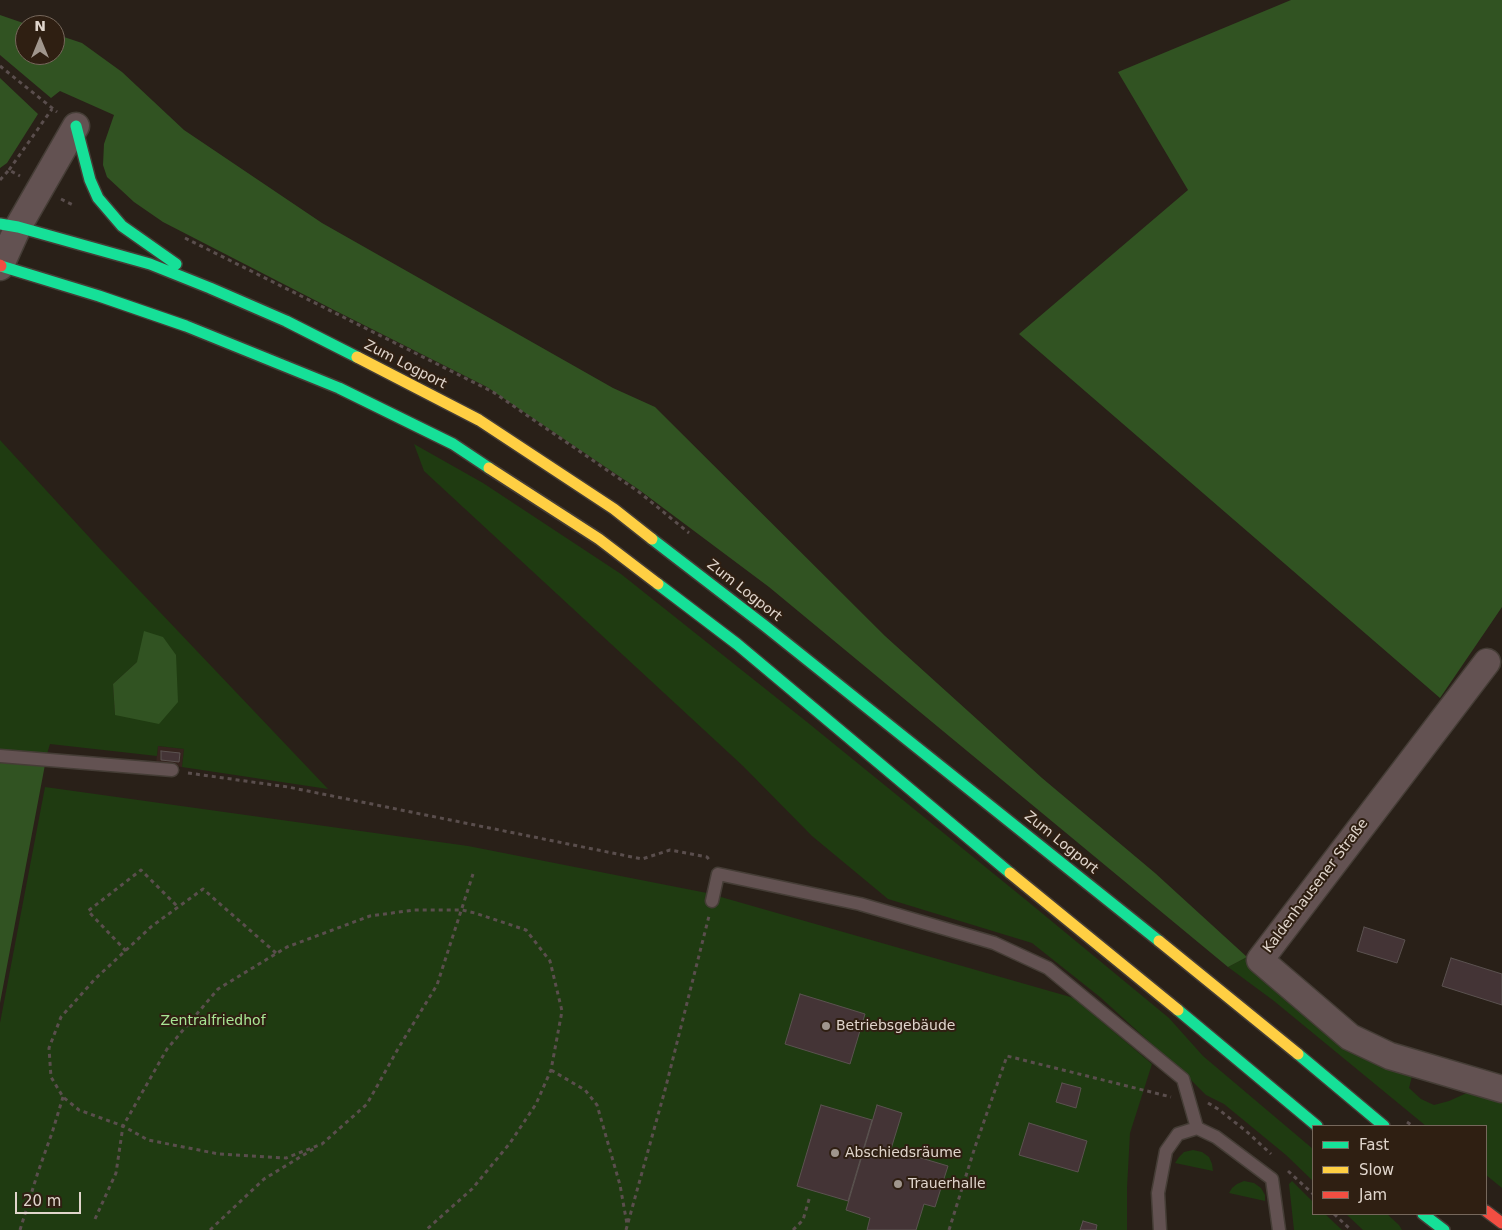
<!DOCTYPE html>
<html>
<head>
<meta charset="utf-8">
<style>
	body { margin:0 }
	#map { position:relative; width:1502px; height:1230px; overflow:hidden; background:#292018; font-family:"DejaVu Sans",sans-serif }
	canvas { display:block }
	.legend { position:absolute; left:1312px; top:1125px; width:175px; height:90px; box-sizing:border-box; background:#2f1f12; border:1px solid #76685c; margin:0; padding:6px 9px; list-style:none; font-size:15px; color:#e0d5cc }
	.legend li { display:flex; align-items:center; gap:10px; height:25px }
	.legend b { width:25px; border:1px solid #76685c }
	.north { position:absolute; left:15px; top:15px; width:50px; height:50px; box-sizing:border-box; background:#2f1f12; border:1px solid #76685c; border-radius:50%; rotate:0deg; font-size:14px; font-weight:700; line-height:20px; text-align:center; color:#e0d5cc }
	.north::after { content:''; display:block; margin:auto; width:18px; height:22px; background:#a0968d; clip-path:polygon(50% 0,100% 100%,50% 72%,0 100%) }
	.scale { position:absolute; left:15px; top:1192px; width:66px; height:22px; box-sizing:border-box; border:2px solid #e0d5cc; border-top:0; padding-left:6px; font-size:15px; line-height:18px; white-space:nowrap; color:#e0d5cc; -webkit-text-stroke:4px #2f1f12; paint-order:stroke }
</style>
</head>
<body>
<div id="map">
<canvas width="1502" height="1230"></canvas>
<ul class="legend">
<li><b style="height:6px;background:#16e098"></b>Fast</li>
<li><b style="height:6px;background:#ffcf43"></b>Slow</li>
<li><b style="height:6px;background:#f24e42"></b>Jam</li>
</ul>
<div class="north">N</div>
<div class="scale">20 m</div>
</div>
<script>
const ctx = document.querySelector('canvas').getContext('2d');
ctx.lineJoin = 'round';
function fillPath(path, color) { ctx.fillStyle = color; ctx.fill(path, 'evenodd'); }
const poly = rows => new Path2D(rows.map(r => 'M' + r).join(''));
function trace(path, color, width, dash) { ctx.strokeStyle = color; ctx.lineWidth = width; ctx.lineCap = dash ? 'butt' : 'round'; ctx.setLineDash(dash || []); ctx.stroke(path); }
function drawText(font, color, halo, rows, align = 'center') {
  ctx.font = font + ' "DejaVu Sans",sans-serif'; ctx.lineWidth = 4; ctx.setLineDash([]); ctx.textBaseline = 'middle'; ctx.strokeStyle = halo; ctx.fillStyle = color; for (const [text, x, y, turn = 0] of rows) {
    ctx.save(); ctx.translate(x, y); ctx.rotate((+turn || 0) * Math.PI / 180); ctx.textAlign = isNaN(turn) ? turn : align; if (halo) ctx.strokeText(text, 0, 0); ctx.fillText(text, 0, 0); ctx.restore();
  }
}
fillPath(poly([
	[158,746,184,749,182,767,156,764]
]), '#35241e');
fillPath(poly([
	[0,440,100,549,328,789,182,767,184,749,158,746,157,756,50,744,47,754,0,751],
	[137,662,115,715,113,684],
	[414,444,483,483,621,574,807,722,1026,900,1169,1018,1203,1056,1313,1149,1313,1181,1286,1155,1224,1104,1206,1095,1188,1077,1100,997,1032,943,888,899,812,836,743,766,424,471],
	[45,787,468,846,707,893,1074,998,1152,1064,1130,1133,1127,1188,1127,1230,0,1230,0,1023],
	[1247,957,1412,1076,1409,1088,1421,1099,1434,1105,1449,1101,1469,1092,1502,1100,1502,1188,1486,1175,1486,1126,1426,1126,1274,1001,1228,967],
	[1193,1150,1202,1152,1209,1157,1212,1164,1213,1171,1175,1163,1179,1157,1184,1152],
	[1244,1181,1254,1183,1261,1188,1265,1195,1265,1201,1229,1193,1232,1188,1237,1184],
	[1292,1181,1313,1202,1313,1214,1325,1214,1342,1230,1294,1230,1289,1184],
	[1346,1214,1387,1214,1399,1225,1402,1230,1363,1230]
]), '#1f3b11');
fillPath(poly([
	[1291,0,1502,0,1502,607,1440,698,1019,334,1188,190,1118,72],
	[0,15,29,25,25,25,25,55,55,55,55,34,82,43,122,72,184,130,322,223,613,388,655,407,885,636,1042,778,1155,873,1247,957,1228,967,769,587,638,489,487,387,334,310,163,222,134,202,107,177,103,165,104,144,114,115,60,91,51,98,0,55],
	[0,78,38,114,7,163,0,168],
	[144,631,163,637,176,655,178,702,159,724,115,715,113,684,137,662],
	[0,751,47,754,0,1003]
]), '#315322');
const building = poly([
	[161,751,180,753,179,762,161,760,161,751],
	[1364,927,1405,940,1397,963,1357,951,1364,927],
	[1451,958,1502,974,1502,1005,1442,986,1451,958],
	[800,994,865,1014,850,1064,785,1044,800,994],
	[1062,1083,1081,1088,1076,1108,1056,1102,1062,1083],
	[821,1105,872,1120,848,1201,797,1186,821,1105],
	[877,1105,902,1113,891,1149,948,1166,935,1207,924,1204,916,1230,867,1230,870,1218,846,1210,877,1105],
	[1029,1123,1087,1141,1078,1172,1019,1155,1029,1123],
	[1083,1221,1097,1225,1096,1230,1080,1230,1083,1221]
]);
fillPath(building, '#443436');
trace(building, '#5b5250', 1);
const lane = poly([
	[0,756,172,770],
	[712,901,718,874,860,904,994,943,1048,968,1183,1079,1197,1128],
	[1160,1230,1158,1193,1166,1151,1178,1134,1197,1128,1216,1137,1272,1179,1279,1230]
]);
const street = poly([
	[0,267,18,227,76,126],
	[1487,662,1260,960,1350,1037,1390,1056,1502,1089]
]);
const fast = poly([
	[76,126,90,180,98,198,122,226,176,264],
	[0,224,18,227],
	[18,227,150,264,210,288,286,321,357,357],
	[1,266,99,296,186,326,339,388,453,444,489,468],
	[652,539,765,626,1159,941],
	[658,584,737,644,1010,873],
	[1178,1010,1317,1126],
	[1298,1054,1384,1126],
	[1423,1214,1444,1230]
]);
const slow = poly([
	[357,357,479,420,614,509,652,539],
	[489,468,599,539,658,584],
	[1010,873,1178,1010],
	[1159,941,1298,1054]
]);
const jam = poly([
	[0,265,1,266],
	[1486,1211,1502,1223]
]);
trace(lane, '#453d36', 15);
trace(street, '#453d36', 29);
trace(fast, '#453d36', 14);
trace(slow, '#453d36', 14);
trace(jam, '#453d36', 14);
trace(poly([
	[0,66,57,112],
	[9,170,52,109],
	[0,180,9,170,20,176],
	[61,199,75,206],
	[185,238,493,392,639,492,689,533],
	[188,773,288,787,642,859,670,850,707,857,710,861],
	[126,951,88,911,141,870,178,907],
	[276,953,203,889,152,926,95,979,61,1017,49,1048,51,1077,63,1097,79,1110,123,1126,148,1140,219,1154,286,1158,322,1144,367,1104,399,1047,437,985,473,874],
	[551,1070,585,1090,597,1105,620,1185,627,1224],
	[1208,1103,1218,1109,1246,1131,1271,1154],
	[1407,1122,1413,1126],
	[1288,1171,1313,1194],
	[1334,1214,1351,1230],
	[95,1219,116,1173,123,1126,167,1049,218,989,287,947,370,916,414,910,462,910,475,913,526,930,550,961,562,1011,551,1070,536,1104,510,1143,472,1189,426,1230],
	[20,1230,38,1172,52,1133,63,1097],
	[210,1230,264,1179,315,1148],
	[626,1230,665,1090,709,916],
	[793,1230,803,1220,810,1196],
	[949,1230,975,1147,1007,1056,1171,1097]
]), '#5a4e4d', 3, [4, 4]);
trace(lane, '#635252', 12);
trace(street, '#635252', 26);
trace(fast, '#16e098', 11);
trace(slow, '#ffcf43', 11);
trace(jam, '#f24e42', 11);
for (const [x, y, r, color] of [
	[826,1026,5,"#a0968d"],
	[835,1153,5,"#a0968d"],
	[898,1184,5,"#a0968d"]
]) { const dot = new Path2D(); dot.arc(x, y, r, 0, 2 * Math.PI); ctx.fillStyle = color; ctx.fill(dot); trace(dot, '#2f1f12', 2); }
drawText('14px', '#e0d5cc', '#2f1f12', [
	["Zum Logport",405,365,27],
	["Zum Logport",744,591,38],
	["Zum Logport",1061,843,39],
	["Kaldenhausener Straße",1316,886,-53]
]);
drawText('14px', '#a8e694', '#2f1f12', [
	["Zentralfriedhof",213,1021]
]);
drawText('14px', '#e0d5cc', '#2f1f12', [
	["Betriebsgebäude",836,1026],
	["Abschiedsräume",845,1153],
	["Trauerhalle",908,1184]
], 'left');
</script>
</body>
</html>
